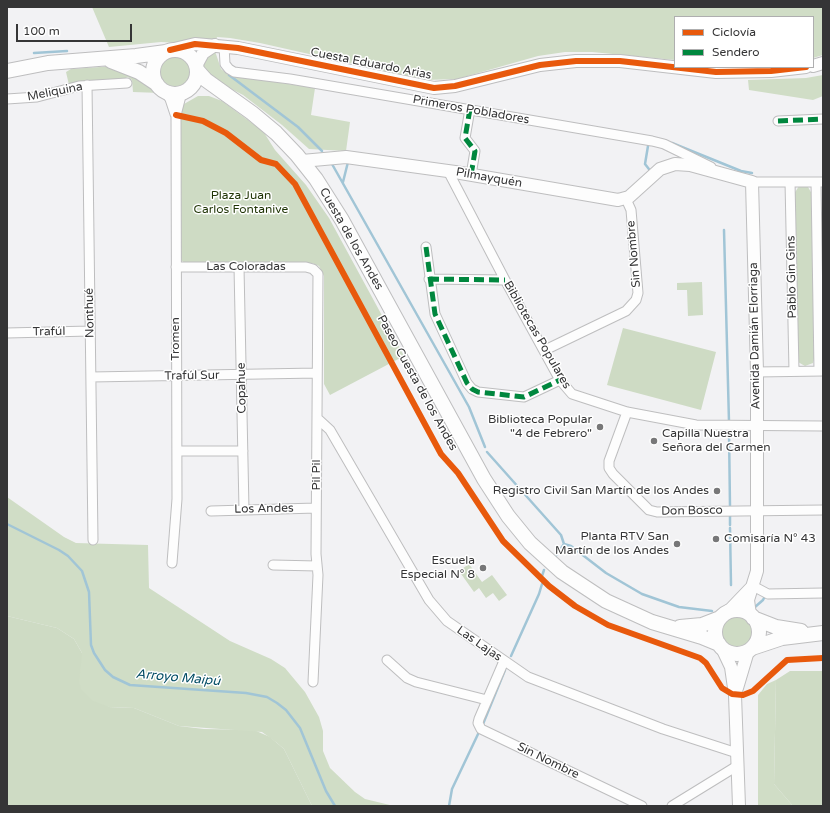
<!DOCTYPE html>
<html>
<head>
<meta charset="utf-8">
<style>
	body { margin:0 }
	#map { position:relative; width:830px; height:813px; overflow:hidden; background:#f2f2f4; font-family:"Varela Round",sans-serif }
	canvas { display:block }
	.frame { position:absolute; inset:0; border:8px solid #353536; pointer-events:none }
	.legend { position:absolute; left:674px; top:16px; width:140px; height:52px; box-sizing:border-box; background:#fff; border:1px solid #aeaeaf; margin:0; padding:5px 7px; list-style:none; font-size:12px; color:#353536 }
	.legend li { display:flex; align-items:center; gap:8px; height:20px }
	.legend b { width:20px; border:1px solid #aeaeaf }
	.scale { position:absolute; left:16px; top:24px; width:116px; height:18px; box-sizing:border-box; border:2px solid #353536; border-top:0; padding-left:5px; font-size:12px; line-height:14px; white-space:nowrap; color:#353536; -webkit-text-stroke:3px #fff; paint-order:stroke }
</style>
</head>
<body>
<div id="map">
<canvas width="830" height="813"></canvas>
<div class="frame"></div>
<ul class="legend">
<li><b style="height:5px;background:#e8590c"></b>Ciclovía</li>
<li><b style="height:5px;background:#00873e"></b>Sendero</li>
</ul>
<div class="scale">100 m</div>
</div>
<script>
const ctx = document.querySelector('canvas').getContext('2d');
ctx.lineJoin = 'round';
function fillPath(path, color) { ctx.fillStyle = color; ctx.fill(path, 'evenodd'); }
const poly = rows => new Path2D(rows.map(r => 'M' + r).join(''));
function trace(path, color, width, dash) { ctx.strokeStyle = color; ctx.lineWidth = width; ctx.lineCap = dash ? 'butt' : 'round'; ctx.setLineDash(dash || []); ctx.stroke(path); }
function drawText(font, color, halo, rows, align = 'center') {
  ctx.font = font + ' "Varela Round",sans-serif'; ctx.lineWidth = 3; ctx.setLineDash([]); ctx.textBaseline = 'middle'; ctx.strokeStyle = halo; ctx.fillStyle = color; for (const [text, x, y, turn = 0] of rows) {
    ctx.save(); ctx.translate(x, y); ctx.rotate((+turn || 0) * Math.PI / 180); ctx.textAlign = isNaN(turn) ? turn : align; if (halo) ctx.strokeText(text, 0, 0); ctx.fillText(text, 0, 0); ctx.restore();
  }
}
fillPath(poly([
	'158 72a16 16 0 1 1 32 0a16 16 0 1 1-32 0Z',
	[100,67,113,67,145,81,161,93,133,92,132,80,128,77,121,80,85,81,69,85,66,72,71,69],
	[198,96,209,96,222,101,256,126,263,131,275,150,306,185,329,218,404,356,330,395,324,384,324,276,319,266,312,263,185,263,182,261,180,257,180,116,184,104],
	[799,186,808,187,812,194,814,358,813,363,805,366,798,362,794,194],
	[702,282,703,315,688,316,687,290,677,290,677,283],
	[623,328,716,352,701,410,607,385],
	[469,564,482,582,492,575,507,595,499,601,493,593,486,598,479,588,474,592,459,571],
	'721 632a16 16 0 1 1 32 0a16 16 0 1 1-32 0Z',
	[7,616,57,628,74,639,82,653,82,659,109,707,134,708,179,726,204,729,254,730,270,737,284,749,312,806,7,806],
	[790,671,823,671,823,806,793,806,774,784,776,680]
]), '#cedbc4');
fillPath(poly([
	[92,7,823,7,823,55,813,58,813,17,675,17,675,60,592,52,565,52,538,56,457,79,425,80,260,43,230,38,217,37,215,45,161,42,109,47],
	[215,51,221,69,229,75,315,88,311,115,350,122,346,151,309,149,282,125,243,95,214,80,204,68,203,63,204,60],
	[823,75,823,96,813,100,749,90,748,80,806,78],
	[7,497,64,537,76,543,148,545,149,588,230,641,271,659,285,668,305,692,319,717,323,731,323,751,330,768,355,792,365,799,394,806,312,806,284,749,277,743,262,732,179,726,134,708,109,707,93,701,81,689,79,682,82,653,74,639,57,628,7,616],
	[776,680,774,784,793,806,758,806,758,695,767,684]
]), '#d0ddc6');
trace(poly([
	[34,53,67,51],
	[229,75,298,127,322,151],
	[672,143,741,171,752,173],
	[648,146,645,164,652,173],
	[332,164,469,407,485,447],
	[343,182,348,162],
	[724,230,729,422],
	[729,431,730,507],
	[487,452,561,535,564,544],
	[730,515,730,525],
	[7,524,59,550,68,556,82,571,89,592,91,645,94,653,105,670,113,677,130,685,246,693,267,697,277,703,286,710,300,728,326,791,335,806],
	[730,528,731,585],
	[564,544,571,546,606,573,642,594,679,607,712,611],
	[555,557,564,544],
	[542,576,544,570],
	[755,607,763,600,765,596],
	[511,656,539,594,542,584],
	[483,724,505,670],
	[449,806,452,789,479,732]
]), '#a1c5d6', 2.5);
const street = poly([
	[224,46,225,64,229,69,234,72,290,79,652,141,664,144,711,167],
	[87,85,93,540],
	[164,90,170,99,175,114],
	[7,99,37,97,79,86,127,83],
	[470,109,465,138,475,151,471,175],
	[778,121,823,119],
	[448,171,505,280,560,380,572,394,627,412,696,425,823,426],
	[752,182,823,182],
	[790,182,794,371],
	[816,182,819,371],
	[426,247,435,314,467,383,472,389,478,392,524,397,560,380],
	[176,267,306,267,313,269,318,274,316,554,318,575,313,682],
	[239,267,244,510],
	[429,279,505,280],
	[7,333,90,331],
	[545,350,626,311,636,300,638,293,631,210,626,199],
	[757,372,823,371],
	[91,377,317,373],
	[627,412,609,461,609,468,613,474,649,510,657,512,823,510],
	[317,418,330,430,429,600,447,621,528,677,663,729,737,753],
	[177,451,243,451],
	[211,511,316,508],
	[172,563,177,499,176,115,182,92],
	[273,565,317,566],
	[753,586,768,594,823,593],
	[387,660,407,678,416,682,487,700],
	[504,661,479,719,478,723,481,729,642,806],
	[672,806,737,766]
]);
const secondary = poly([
	[170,50,195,44,238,48,434,88,455,86,540,65,576,61,620,61,716,72,771,71,806,67],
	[196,66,203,53,215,45],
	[813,66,823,63],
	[302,161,346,157,455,172,618,200,629,197,660,169,675,164,690,165,752,182,757,372,757,571,748,600,750,615],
	[728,612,751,588],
	[722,648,731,667,735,695,739,806],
	[737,688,748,651]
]);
const primary = poly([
	'153 72a22 22 0 1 1 44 0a22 22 0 1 1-44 0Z',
	[111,61,139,72,157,84],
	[197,70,206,80,252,113,276,133,297,155,316,179,342,220,484,479,508,516,530,543,562,572,606,601,652,622,702,637,719,644],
	[7,71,48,63,136,56,166,52],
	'715 632a22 22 0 1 1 44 0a22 22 0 1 1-44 0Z',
	[753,618,776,627,801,631],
	[680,627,702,625,720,618],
	[752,648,782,638,823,633]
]);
trace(street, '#bebebf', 11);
trace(secondary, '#bebebf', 14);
trace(primary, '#bebebf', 16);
trace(street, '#fdfdfd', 9);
trace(secondary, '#fdfdfd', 12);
trace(primary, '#fdfdfd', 14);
trace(poly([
	[470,109,465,138,475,151,471,175],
	[778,121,823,119],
	[426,247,435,314,467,383,472,389,478,392,524,397,560,380],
	[429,279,505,280]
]), '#00873e', 5, [10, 5]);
trace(poly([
	[170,50,195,44,238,48,434,88,455,86,540,65,576,61,620,61,716,72,771,71,806,67],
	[176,115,203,121,226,133,261,160,276,164,295,184,441,454,458,473,503,541,549,586,575,606,608,625,700,658,706,663,722,688,732,694,743,695,753,691,787,660,823,658]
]), '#e8590c', 6);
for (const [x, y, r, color] of [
	[600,427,4,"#777778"],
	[654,441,4,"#777778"],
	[717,491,4,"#777778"],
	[716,539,4,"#777778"],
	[677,544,4,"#777778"],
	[483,568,4,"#777778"]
]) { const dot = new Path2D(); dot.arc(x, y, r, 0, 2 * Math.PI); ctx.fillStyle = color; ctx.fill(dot); trace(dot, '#fff', 1.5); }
drawText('12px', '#353536', '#fff', [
	["Cuesta Eduardo Arias",371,64,11],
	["Meliquina",55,92,-11],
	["Primeros Pobladores",471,110,10],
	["Pilmayquén",489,178,10],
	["Cuesta de los Andes",351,239,60],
	["Sin Nombre",634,254,-95],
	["Las Coloradas",246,267],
	["Pablo Gin Gins",792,277,-91],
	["Nonthué",90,313,-91],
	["Trafúl",49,332,-1],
	["Bibliotecas Populares",537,335,60],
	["Avenida Damián Elorriaga",755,336,-91],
	["Tromen",176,339,-90],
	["Trafúl Sur",192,376,-1],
	["Paseo Cuesta de los Andes",417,383,61],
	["Copahue",242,388,-91],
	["Pil Pil",317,475,-90],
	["Los Andes",264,509,-1],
	["Don Bosco",692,511,-1],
	["Las Lajas",479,644,35],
	["Sin Nombre",548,761,26]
]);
drawText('12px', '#1f3405', '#fff', [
	["Plaza Juan",241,196],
	["Carlos Fontanive",241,210]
]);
drawText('12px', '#353536', '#fff', [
	["Biblioteca Popular",592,420],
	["\"4 de Febrero\"",592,434],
	["Capilla Nuestra",662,434,"left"],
	["Señora del Carmen",662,448,"left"],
	["Registro Civil San Martín de los Andes",709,491],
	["Planta RTV San",669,537],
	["Martín de los Andes",669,551],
	["Comisaría N° 43",724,539,"left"],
	["Escuela",475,561],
	["Especial N° 8",475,575]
], 'right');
drawText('italic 13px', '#034d65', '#fff', [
	["Arroyo Maipú",178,678,5]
]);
</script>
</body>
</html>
